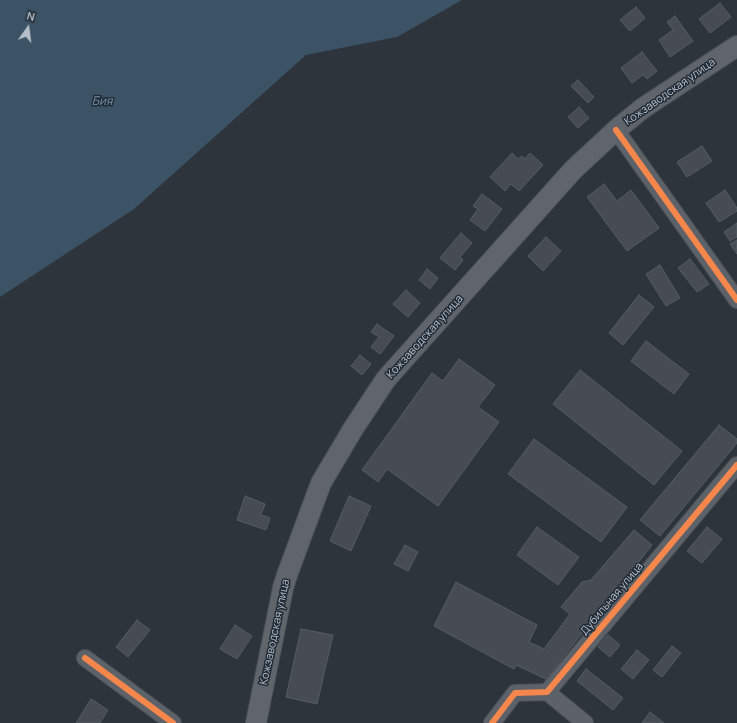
<!DOCTYPE html>
<html>
<head>
<meta charset="utf-8">
<style>
	body { margin:0 }
	#map { position:relative; width:737px; height:723px; overflow:hidden; background:#2d343b; font-family:Manrope,sans-serif }
	canvas { display:block }
	.north { position:absolute; left:8px; top:8px; width:40px; height:40px; -webkit-text-stroke:3px #202b36; paint-order:stroke; rotate:14deg; font-size:11px; font-weight:700; line-height:16px; text-align:center; color:#b8c1cb }
	.north::after { content:''; display:block; margin:auto; width:14px; height:18px; background:#b8c1cb; clip-path:polygon(50% 0,100% 100%,50% 72%,0 100%) }
</style>
</head>
<body>
<div id="map">
<canvas width="737" height="723"></canvas>
<div class="north">N</div>
</div>
<script>
const ctx = document.querySelector('canvas').getContext('2d');
ctx.lineJoin = 'round';
function fillPath(path, color) { ctx.fillStyle = color; ctx.fill(path, 'evenodd'); }
const poly = rows => new Path2D(rows.map(r => 'M' + r).join(''));
function trace(path, color, width, dash) { ctx.strokeStyle = color; ctx.lineWidth = width; ctx.lineCap = dash ? 'butt' : 'round'; ctx.setLineDash(dash || []); ctx.stroke(path); }
function drawText(font, color, halo, rows, align = 'center') {
  ctx.font = font + ' Manrope,sans-serif'; ctx.lineWidth = 3; ctx.setLineDash([]); ctx.textBaseline = 'middle'; ctx.strokeStyle = halo; ctx.fillStyle = color; for (const [text, x, y, turn = 0] of rows) {
    ctx.save(); ctx.translate(x, y); ctx.rotate((+turn || 0) * Math.PI / 180); ctx.textAlign = isNaN(turn) ? turn : align; if (halo) ctx.strokeText(text, 0, 0); ctx.fillText(text, 0, 0); ctx.restore();
  }
}
fillPath(poly([
	[0,0,462,0,397,37,306,55,134,209,0,297]
]), '#3c5265');
const building = poly([
	[720,3,731,17,710,33,699,19,720,3],
	[636,7,645,18,630,31,620,20,636,7],
	[675,16,693,41,670,57,659,40,673,30,667,22,675,16],
	[642,52,657,71,647,79,643,75,632,83,621,68,642,52],
	[578,80,594,97,588,103,571,86,578,80],
	[579,107,589,118,578,128,568,117,579,107],
	[702,146,712,161,687,177,677,162,702,146],
	[512,153,518,159,522,156,525,159,530,153,543,165,519,191,511,184,505,191,490,177,512,153],
	[604,184,617,201,631,190,659,228,627,251,587,197,604,184],
	[725,190,737,208,737,211,719,222,706,203,725,190],
	[482,194,502,209,485,231,470,220,478,209,473,206,482,194],
	[737,223,737,237,730,241,724,232,737,223],
	[461,233,472,243,460,257,463,260,455,270,440,258,461,233],
	[546,237,561,251,543,271,528,256,546,237],
	[737,240,737,254,730,244,737,240],
	[690,259,709,284,697,292,678,268,690,259],
	[660,265,680,298,666,306,646,274,660,265],
	[427,269,438,278,430,289,419,280,427,269],
	[406,290,420,303,408,317,393,304,406,290],
	[639,295,654,307,623,345,609,333,639,295],
	[377,324,394,336,380,354,371,347,379,337,371,332,377,324],
	[646,341,689,374,674,394,631,361,646,341],
	[360,355,371,364,362,375,351,366,360,355],
	[459,359,495,385,478,407,499,422,438,506,387,469,378,482,362,470,432,373,443,381,459,359],
	[580,370,682,451,654,485,553,404,580,370],
	[719,425,737,439,737,443,660,536,640,520,719,425],
	[534,439,627,507,601,542,508,474,534,439],
	[245,496,265,504,261,515,270,518,266,530,237,520,245,496],
	[349,496,371,506,351,551,330,541,349,496],
	[537,527,579,557,558,585,517,555,537,527],
	[707,527,722,539,702,563,687,551,707,527],
	[634,530,652,545,546,679,516,665,514,669,434,626,456,582,537,625,529,642,544,649,570,614,561,607,582,582,591,580,634,530],
	[405,545,418,552,408,571,394,564,405,545],
	[137,620,150,630,128,657,116,647,137,620],
	[235,625,252,636,237,659,220,649,235,625],
	[301,629,333,635,317,704,286,697,301,629],
	[608,635,620,645,610,657,598,647,608,635],
	[672,646,681,653,662,677,653,670,672,646],
	[637,650,649,660,633,679,621,669,637,650],
	[586,669,623,698,613,710,577,681,586,669],
	[91,699,108,710,100,723,76,723,91,699],
	[650,712,664,723,642,723,650,712]
]);
fillPath(building, '#464c52');
trace(building, '#555c63', 1);
const minor = poly([
	[616,130,737,300],
	[85,658,173,723],
	[547,692,585,723],
	[492,723,515,693,547,692,737,465]
]);
const major = poly([
	[256,723,283,588,287,575,321,483,353,429,386,379,573,170,616,130,643,108,737,46]
]);
trace(minor, '#4b5055', 18);
trace(major, '#4b5158', 22);
trace(minor, '#5d6269', 16);
trace(major, '#5f656a', 20);
trace(poly([
	[616,130,737,300],
	[85,658,173,723],
	[492,723,515,693,547,692,737,465]
]), '#f5874c', 6);
drawText('11px', '#b8c1cb', '#202b36', [
	["Кожзаводская улица",670,92,-35],
	["Кожзаводская улица",425,337,-48],
	["Дубильная улица",612,599,-50],
	["Кожзаводская улица",275,632,-78]
]);
drawText('italic 12px', '#7996ad', '#202b36', [
	["Бия",102,102]
]);
</script>
</body>
</html>
